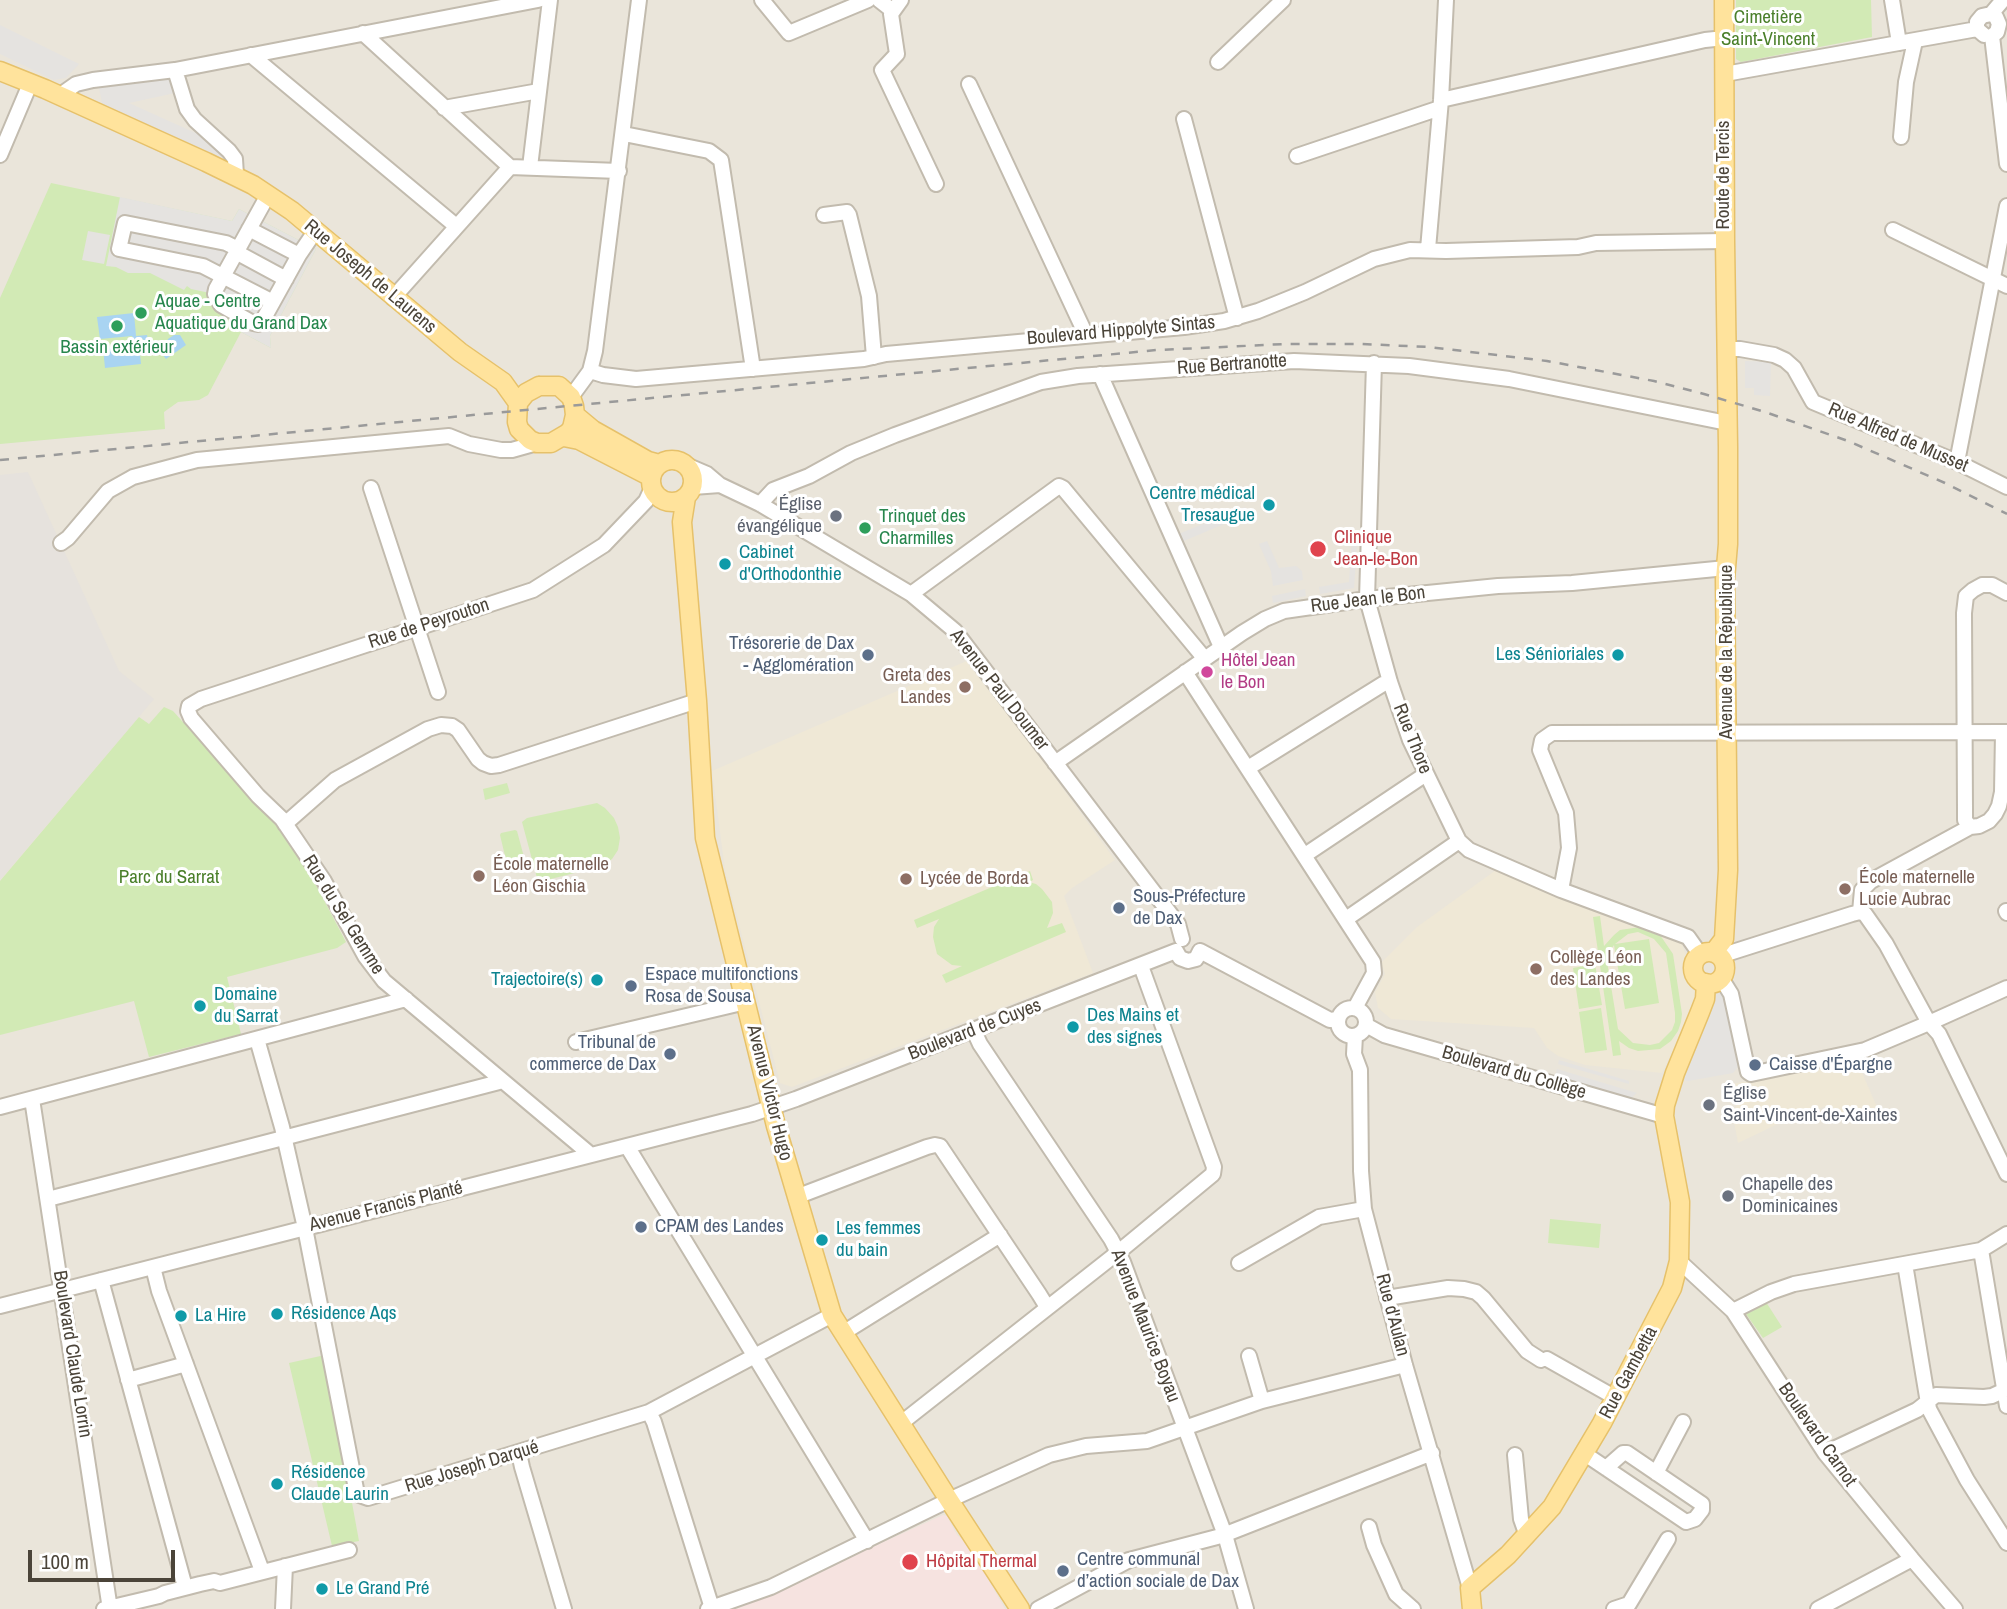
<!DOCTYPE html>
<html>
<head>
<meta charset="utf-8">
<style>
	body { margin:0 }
	#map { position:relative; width:2007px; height:1609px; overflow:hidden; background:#f6f3ec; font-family:"Archivo Narrow",sans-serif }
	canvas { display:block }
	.scale { position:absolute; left:28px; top:1550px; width:147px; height:32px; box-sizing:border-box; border:4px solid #4b4439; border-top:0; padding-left:9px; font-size:21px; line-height:24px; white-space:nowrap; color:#4b4439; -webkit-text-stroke:5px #fff; paint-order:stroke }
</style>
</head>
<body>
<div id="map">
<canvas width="2007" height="1609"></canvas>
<div class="scale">100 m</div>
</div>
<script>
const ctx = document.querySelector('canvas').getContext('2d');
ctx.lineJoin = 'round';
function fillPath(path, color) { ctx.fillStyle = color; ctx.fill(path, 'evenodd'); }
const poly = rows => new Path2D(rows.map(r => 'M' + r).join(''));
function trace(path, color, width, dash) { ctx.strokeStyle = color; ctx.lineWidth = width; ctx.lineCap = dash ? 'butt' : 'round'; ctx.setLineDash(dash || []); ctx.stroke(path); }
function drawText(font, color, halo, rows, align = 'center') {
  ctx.font = font + ' "Archivo Narrow",sans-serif'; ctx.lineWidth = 6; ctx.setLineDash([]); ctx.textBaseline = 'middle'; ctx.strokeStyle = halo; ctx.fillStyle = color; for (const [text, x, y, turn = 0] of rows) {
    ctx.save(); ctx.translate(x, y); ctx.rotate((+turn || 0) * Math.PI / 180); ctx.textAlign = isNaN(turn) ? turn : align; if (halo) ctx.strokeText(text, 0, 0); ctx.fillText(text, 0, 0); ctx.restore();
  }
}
fillPath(poly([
	[0,0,2007,0,2007,1609,0,1609]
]), '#eae5da');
fillPath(poly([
	[28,472,119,671,154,699,0,880,0,475]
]), '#e6e2dd');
fillPath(poly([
	[969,660,1115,860,1072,888,1064,896,1093,973,792,1087,780,1083,725,870,712,771],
	[1496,870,1681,941,1700,998,1662,1073,1585,1065,1558,1056,1547,1048,1534,1028,1391,1019,1378,1008,1375,992,1385,974,1381,963,1417,927],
	[1857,1061,1877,1107,1836,1122,1829,1105,1782,1122,1738,1143,1733,1116,1737,1103,1735,1094,1729,1095,1727,1085,1821,1067,1828,1066,1832,1071,1840,1068,1839,1064]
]), '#efe8d6');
fillPath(poly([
	[943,1515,947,1516,957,1535,962,1539,983,1570,1005,1609,736,1609]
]), '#f6e3e0');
fillPath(poly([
	[1736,0,1871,0,1872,37,1741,62,1736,59],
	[51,183,232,221,239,209,316,249,270,336,271,348,241,332,208,395,199,400,178,402,164,412,165,429,0,444,0,298],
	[164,707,173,711,280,830,316,885,346,942,337,948,227,977,241,1034,149,1057,134,1001,0,1035,0,881,139,717,149,724],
	[507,783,510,793,485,800,483,789],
	[597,803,605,808,614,818,618,827,620,838,618,850,612,859,602,866,543,881,537,878,522,822,527,818],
	[515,830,517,831,524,857,522,859,509,862,506,860,500,835,501,833],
	[1030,871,1033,880,1029,882,1036,884,1042,889,1052,902,1053,913,1047,928,1062,923,1066,932,946,983,942,975,962,966,952,965,937,954,933,937,934,927,939,919,917,928,914,920],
	[1600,916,1604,946,1614,935,1620,930,1640,927,1660,935,1673,954,1682,1014,1681,1022,1678,1031,1671,1041,1660,1049,1638,1051,1629,1048,1619,1041,1621,1055,1613,1056,1593,917],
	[1638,932,1654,939,1666,953,1675,1013,1675,1022,1672,1030,1659,1043,1650,1045,1633,1043,1618,1029,1607,961,1608,954,1614,945,1625,1009,1659,1003,1649,939,1615,944,1628,934],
	[1595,964,1602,1005,1579,1009,1573,968],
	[1601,1008,1607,1050,1585,1053,1579,1012],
	[1550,1219,1601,1224,1599,1248,1548,1243],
	[1766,1302,1782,1327,1763,1338,1746,1314],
	[325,1355,359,1541,332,1546,289,1363]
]), '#d2eab5');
fillPath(poly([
	[0,25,79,64,66,78,54,80,0,54],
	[172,76,175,93,129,103,211,140,225,153,215,158,103,106,99,88],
	[120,197,232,221,239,209,316,249,270,336,271,348,241,332,245,326,218,311,211,302,210,293,191,289,187,286,184,290,150,273,128,273,116,267,106,266],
	[88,231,110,235,104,264,82,260],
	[1745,361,1771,362,1770,396,1754,395,1754,388,1745,388],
	[1245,507,1248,514,1179,543,1176,535],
	[1358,531,1354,588,1320,594,1319,587,1349,582,1352,535],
	[1267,541,1279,568,1296,566,1302,571,1303,580,1273,586,1271,571,1259,544],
	[1305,589,1306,596,1273,603,1272,596],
	[1719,990,1723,991,1725,994,1738,1064,1737,1068,1733,1073,1688,1081,1684,1080,1682,1077,1713,995],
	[1559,1060,1629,1081,1629,1084,1558,1064],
	[1557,1069,1637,1093,1633,1096,1631,1102,1554,1080]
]), '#e5e3e0');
fillPath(poly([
	[134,313,136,336,147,335,148,341,144,341,143,339,133,339,132,336,100,339,97,317],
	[174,335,180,335,186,345,166,359,162,354,168,339],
	[139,345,141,364,105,368,103,348]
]), '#a9d4f2');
const minor = poly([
	[762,0,789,33,868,0],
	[879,0,893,11],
	[901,0,891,14,897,54,882,70,936,184],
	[1892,0,1899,43],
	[1991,14,1996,17,1999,24,1997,32,1992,36],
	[1991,14,2003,0],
	[363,33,510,167],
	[1984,35,1977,29,1977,22,1982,16,1991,14],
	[1992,36,2007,164],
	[251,55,456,226],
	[1218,62,1283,0],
	[175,70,187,109,195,120,229,151,235,159,236,175],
	[1725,74,1977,29],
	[969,84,1086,335],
	[59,96,76,84,93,80,175,70,538,0],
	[1441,100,1705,40,1725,38],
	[444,108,539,91],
	[1184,119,1237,318],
	[624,134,709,151,721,160,753,369],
	[1901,137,1906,82,1915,41],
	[0,155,30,84],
	[1297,156,1440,108],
	[530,167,550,0],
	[268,195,216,289,215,294,221,305,253,323,258,324,263,320,299,255,316,230],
	[824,215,847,212,849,215,869,296,874,357],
	[249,229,299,255],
	[1893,230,2007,286],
	[238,249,226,243,125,223,119,249,203,266,273,302],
	[1428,249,1441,100,1446,0],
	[236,252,286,279],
	[393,298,510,167,619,171],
	[1726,349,1740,349,1774,355,1785,360,1794,368,1813,402,1957,462,2007,487],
	[1374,363,1367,599,1390,682,1410,740,1459,841,1469,850,1561,890,1688,937,1700,954],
	[590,371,603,375,636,379,864,359,886,354,1184,327,1224,321,1258,311,1305,292,1374,259,1410,250,1446,251,1578,247,1596,243,1725,241],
	[1100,374,1221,647],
	[571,397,590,371,595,351,639,0],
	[1957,462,2007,206],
	[686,465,707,474,720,485,760,504,911,594,955,631,1178,924,1182,939],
	[693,487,720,485],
	[371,488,438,692],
	[760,504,773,490,809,476,851,453,895,435,1041,382,1078,376,1294,361,1409,366,1509,379,1727,423],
	[61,543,68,538,108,491,133,477,197,460,449,436,469,444,501,450,512,450,537,443],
	[911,594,1059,486,1063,488,1205,659],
	[1185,672,1373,962,1374,973,1355,1008],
	[1055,763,1242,633,1265,619,1284,611,1367,599,1498,586,1572,583,1726,568],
	[1248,768,1383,684,1390,682],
	[285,824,335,780,428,729,441,725,452,726,458,730,478,759,483,763,491,766,499,765,697,701],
	[1970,827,1965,820,1965,810,1964,613,1966,596,1973,590,1982,585,1992,585,2007,593],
	[1305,855,1426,774],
	[1561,890,1569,848,1566,813,1540,750,1542,740,1552,733,2007,732],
	[2006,911,2007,913],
	[1860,912,1862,890,1871,881,1970,827,1979,826,1989,821,1995,814,1999,806,2002,792,2003,732],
	[1346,919,1459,841],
	[1176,951,1180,958,1188,961,1196,959,1200,951],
	[1200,951,1315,1012,1330,1020,1338,1019],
	[1720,956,1852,914,1860,912,1865,914,1886,944,1929,1023,1939,1034,2007,1174],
	[1721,978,1731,994,1748,1072,1751,1074,1865,1050,1929,1023,2007,988],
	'1338 1022a14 14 0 1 1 28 0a14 14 0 1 1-28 0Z',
	[1366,1025,1384,1035,1664,1116],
	[974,1031,980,1044,1111,1239,1123,1262,1225,1535,1246,1609],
	[1355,1036,1354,1054,1360,1070,1361,1171,1364,1209,1405,1365,1470,1588],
	[257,1039,282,1127,305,1228,357,1494,368,1498,649,1412,832,1315],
	[576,1042,746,1002],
	[32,1099,110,1609],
	[0,1107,406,999],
	[627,1146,867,1541],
	[591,1155,384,981,365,956,324,881,282,819,258,796,191,718,188,711,189,706,201,699,533,590,604,545,646,501,652,488],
	[796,1197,927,1147,935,1145,940,1146,1039,1294,1047,1307],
	[48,1199,503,1081],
	[1981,1250,2007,1406],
	[1679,1261,1733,1311,1825,1453,1912,1559,1955,1609],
	[1239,1263,1319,1217,1364,1209],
	[1905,1264,1929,1409,1967,1480,2007,1543],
	[153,1267,159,1291,262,1571],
	[101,1280,185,1587],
	[1387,1298,1448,1288,1464,1289,1476,1292,1483,1298,1527,1351,1541,1360],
	[0,1306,752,1114,796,1099,1176,951],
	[1733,1311,1771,1292,1794,1284,1981,1250,2007,1234],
	[843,1333,1000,1235],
	[1249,1356,1262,1401],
	[1547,1359,1616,1398],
	[128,1380,186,1364],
	[649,1412,654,1422,712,1608],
	[900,1424,1121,1250,1213,1174,1214,1167,1141,966],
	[519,1453,522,1467,564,1609],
	[1825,1453,1917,1410,1936,1395,1984,1397,1992,1396,2007,1389],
	[1585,1454,1686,1522,1695,1519,1702,1510,1702,1504,1627,1453,1623,1453,1606,1468],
	[1515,1455,1521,1519,1527,1536],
	[1656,1473,1683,1422],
	[1369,1527,1374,1545,1396,1594,1413,1609],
	[104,1609,159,1596,165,1593,200,1584,214,1581,220,1583,349,1550],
	[283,1609,285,1566],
	[708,1609,771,1587,949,1500,1049,1455,1086,1446,1147,1441,1262,1401,1405,1365],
	[1038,1609,1129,1560,1221,1536,1432,1453],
	[1614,1609,1629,1604,1668,1539],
	[1818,1609,1912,1559]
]);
const major = poly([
	[0,71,45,89,206,162,253,185,292,211,460,352,503,382,518,403],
	[539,386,559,386,571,397,574,406,575,415,572,428,568,433,551,443,537,443,530,440,519,429,517,422,518,403,526,393,539,386],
	[575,415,593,430,648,461,659,464],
	[564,437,579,440,651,477],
	'651 481a21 21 0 1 1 42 0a21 21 0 1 1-42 0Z',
	[686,497,682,522,697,701,705,838,776,1126,832,1315,949,1500,1020,1609],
	[1714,952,1724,939,1728,870,1725,579,1728,544,1728,447,1725,241,1724,0],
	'1693 968a16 16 0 1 1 32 0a16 16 0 1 1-32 0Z',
	[1472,1609,1470,1588,1508,1555,1552,1507,1602,1423,1672,1288,1679,1261,1680,1202,1664,1116,1665,1105,1675,1073,1700,1012,1705,999,1706,983]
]);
trace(minor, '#c2bbae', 18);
trace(major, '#e6c16a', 21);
trace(minor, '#fff', 14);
trace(major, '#ffe39c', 18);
trace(poly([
	[0,460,1157,350,1286,344,1362,344,1429,347,1547,361,1654,381,1704,394,1765,412,1848,441,1945,483,2007,514]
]), '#9a9a9a', 2.5, [9, 9]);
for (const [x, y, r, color] of [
	[141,313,7,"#2e9e5b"],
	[117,326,7,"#2e9e5b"],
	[1269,505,7,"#0f9aa8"],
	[836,516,7,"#6b7280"],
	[865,528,7,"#2e9e5b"],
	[1318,549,9,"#e0444e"],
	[725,564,7,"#0f9aa8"],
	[868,655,7,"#5c6f8a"],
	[1618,655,7,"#0f9aa8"],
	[1207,672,7,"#d1479c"],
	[965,687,7,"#8d6e63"],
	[479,876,7,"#8d6e63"],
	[906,879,7,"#8d6e63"],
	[1845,889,7,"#8d6e63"],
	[1119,908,7,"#5c6f8a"],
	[1536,969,7,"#8d6e63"],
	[597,980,7,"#0f9aa8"],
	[631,986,7,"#5c6f8a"],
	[200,1006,7,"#0f9aa8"],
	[1073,1027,7,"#0f9aa8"],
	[670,1054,7,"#5c6f8a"],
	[1755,1065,7,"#5c6f8a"],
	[1709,1105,7,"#6b7280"],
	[1728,1196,7,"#6b7280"],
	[641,1227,7,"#5c6f8a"],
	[822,1240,7,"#0f9aa8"],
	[277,1314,7,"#0f9aa8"],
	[181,1316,7,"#0f9aa8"],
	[277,1484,7,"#0f9aa8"],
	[910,1562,9,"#e0444e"],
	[1063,1571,7,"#5c6f8a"],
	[322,1589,7,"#0f9aa8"]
]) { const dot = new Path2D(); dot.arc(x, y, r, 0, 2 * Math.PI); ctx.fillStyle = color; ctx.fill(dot); trace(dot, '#fff', 2.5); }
drawText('19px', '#4a7f2a', '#fff', [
	["Cimetière",1768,18],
	["Saint-Vincent",1768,40],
	["Parc du Sarrat",169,878]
]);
drawText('19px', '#4b4439', '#fff', [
	["Route de Tercis",1724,175,-90],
	["Rue Joseph de Laurens",370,277,40],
	["Boulevard Hippolyte Sintas",1121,331,-5],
	["Rue Bertranotte",1232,365,-4],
	["Rue Alfred de Musset",1898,438,23],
	["Rue Jean le Bon",1368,600,-7],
	["Rue de Peyrouton",429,624,-18],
	["Avenue de la République",1727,652,-90],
	["Avenue Paul Doumer",999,690,52],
	["Rue Thore",1412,739,68],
	["Rue du Sel Gemme",343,915,58],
	["Boulevard de Cuyes",975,1030,-21],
	["Boulevard du Collège",1514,1073,16],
	["Avenue Victor Hugo",769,1093,76],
	["Avenue Francis Planté",386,1207,-14],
	["Rue d'Aulan",1392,1315,75],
	["Avenue Maurice Boyau",1145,1326,69],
	["Boulevard Claude Lorrin",72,1354,81],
	["Rue Gambetta",1629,1373,-62],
	["Boulevard Carnot",1817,1435,55],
	["Rue Joseph Darqué",472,1467,-17]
]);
drawText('19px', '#27864d', '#fff', [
	["Aquae - Centre",155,302],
	["Aquatique du Grand Dax",155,324],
	["Bassin extérieur",117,348,"center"],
	["Trinquet des",879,517],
	["Charmilles",879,539]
], 'left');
drawText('19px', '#0d838f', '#fff', [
	["Centre médical",1255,494,"right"],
	["Tresaugue",1255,516,"right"],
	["Cabinet",739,553],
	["d'Orthodonthie",739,575],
	["Les Sénioriales",1604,655,"right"],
	["Trajectoire(s)",583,980,"right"],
	["Domaine",214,995],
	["du Sarrat",214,1017],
	["Des Mains et",1087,1016],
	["des signes",1087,1038],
	["Les femmes",836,1229],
	["du bain",836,1251],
	["Résidence Aqs",291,1314],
	["La Hire",195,1316],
	["Résidence",291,1473],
	["Claude Laurin",291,1495],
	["Le Grand Pré",336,1589]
], 'left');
drawText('19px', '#5b616d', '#fff', [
	["Église",822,505,"right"],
	["évangélique",822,527,"right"],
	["Église",1723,1094],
	["Saint-Vincent-de-Xaintes",1723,1116],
	["Chapelle des",1742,1185],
	["Dominicaines",1742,1207]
], 'left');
drawText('19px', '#be3a42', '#fff', [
	["Clinique",1334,538],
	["Jean-le-Bon",1334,560],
	["Hôpital Thermal",926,1562]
], 'left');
drawText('19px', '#4e5e75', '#fff', [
	["Trésorerie de Dax",854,644,"right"],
	["- Agglomération",854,666,"right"],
	["Sous-Préfecture",1133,897],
	["de Dax",1133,919],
	["Espace multifonctions",645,975],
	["Rosa de Sousa",645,997],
	["Tribunal de",656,1043,"right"],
	["commerce de Dax",656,1065,"right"],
	["Caisse d'Épargne",1769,1065],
	["CPAM des Landes",655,1227],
	["Centre communal",1077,1560],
	["d’action sociale de Dax",1077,1582]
], 'left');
drawText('19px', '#b23c85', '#fff', [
	["Hôtel Jean",1221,661],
	["le Bon",1221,683]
], 'left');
drawText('19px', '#785e54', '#fff', [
	["Greta des",951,676,"right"],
	["Landes",951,698,"right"],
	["École maternelle",493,865],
	["Léon Gischia",493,887],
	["École maternelle",1859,878],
	["Lucie Aubrac",1859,900],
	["Lycée de Borda",920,879],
	["Collège Léon",1550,958],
	["des Landes",1550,980]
], 'left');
</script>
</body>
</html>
